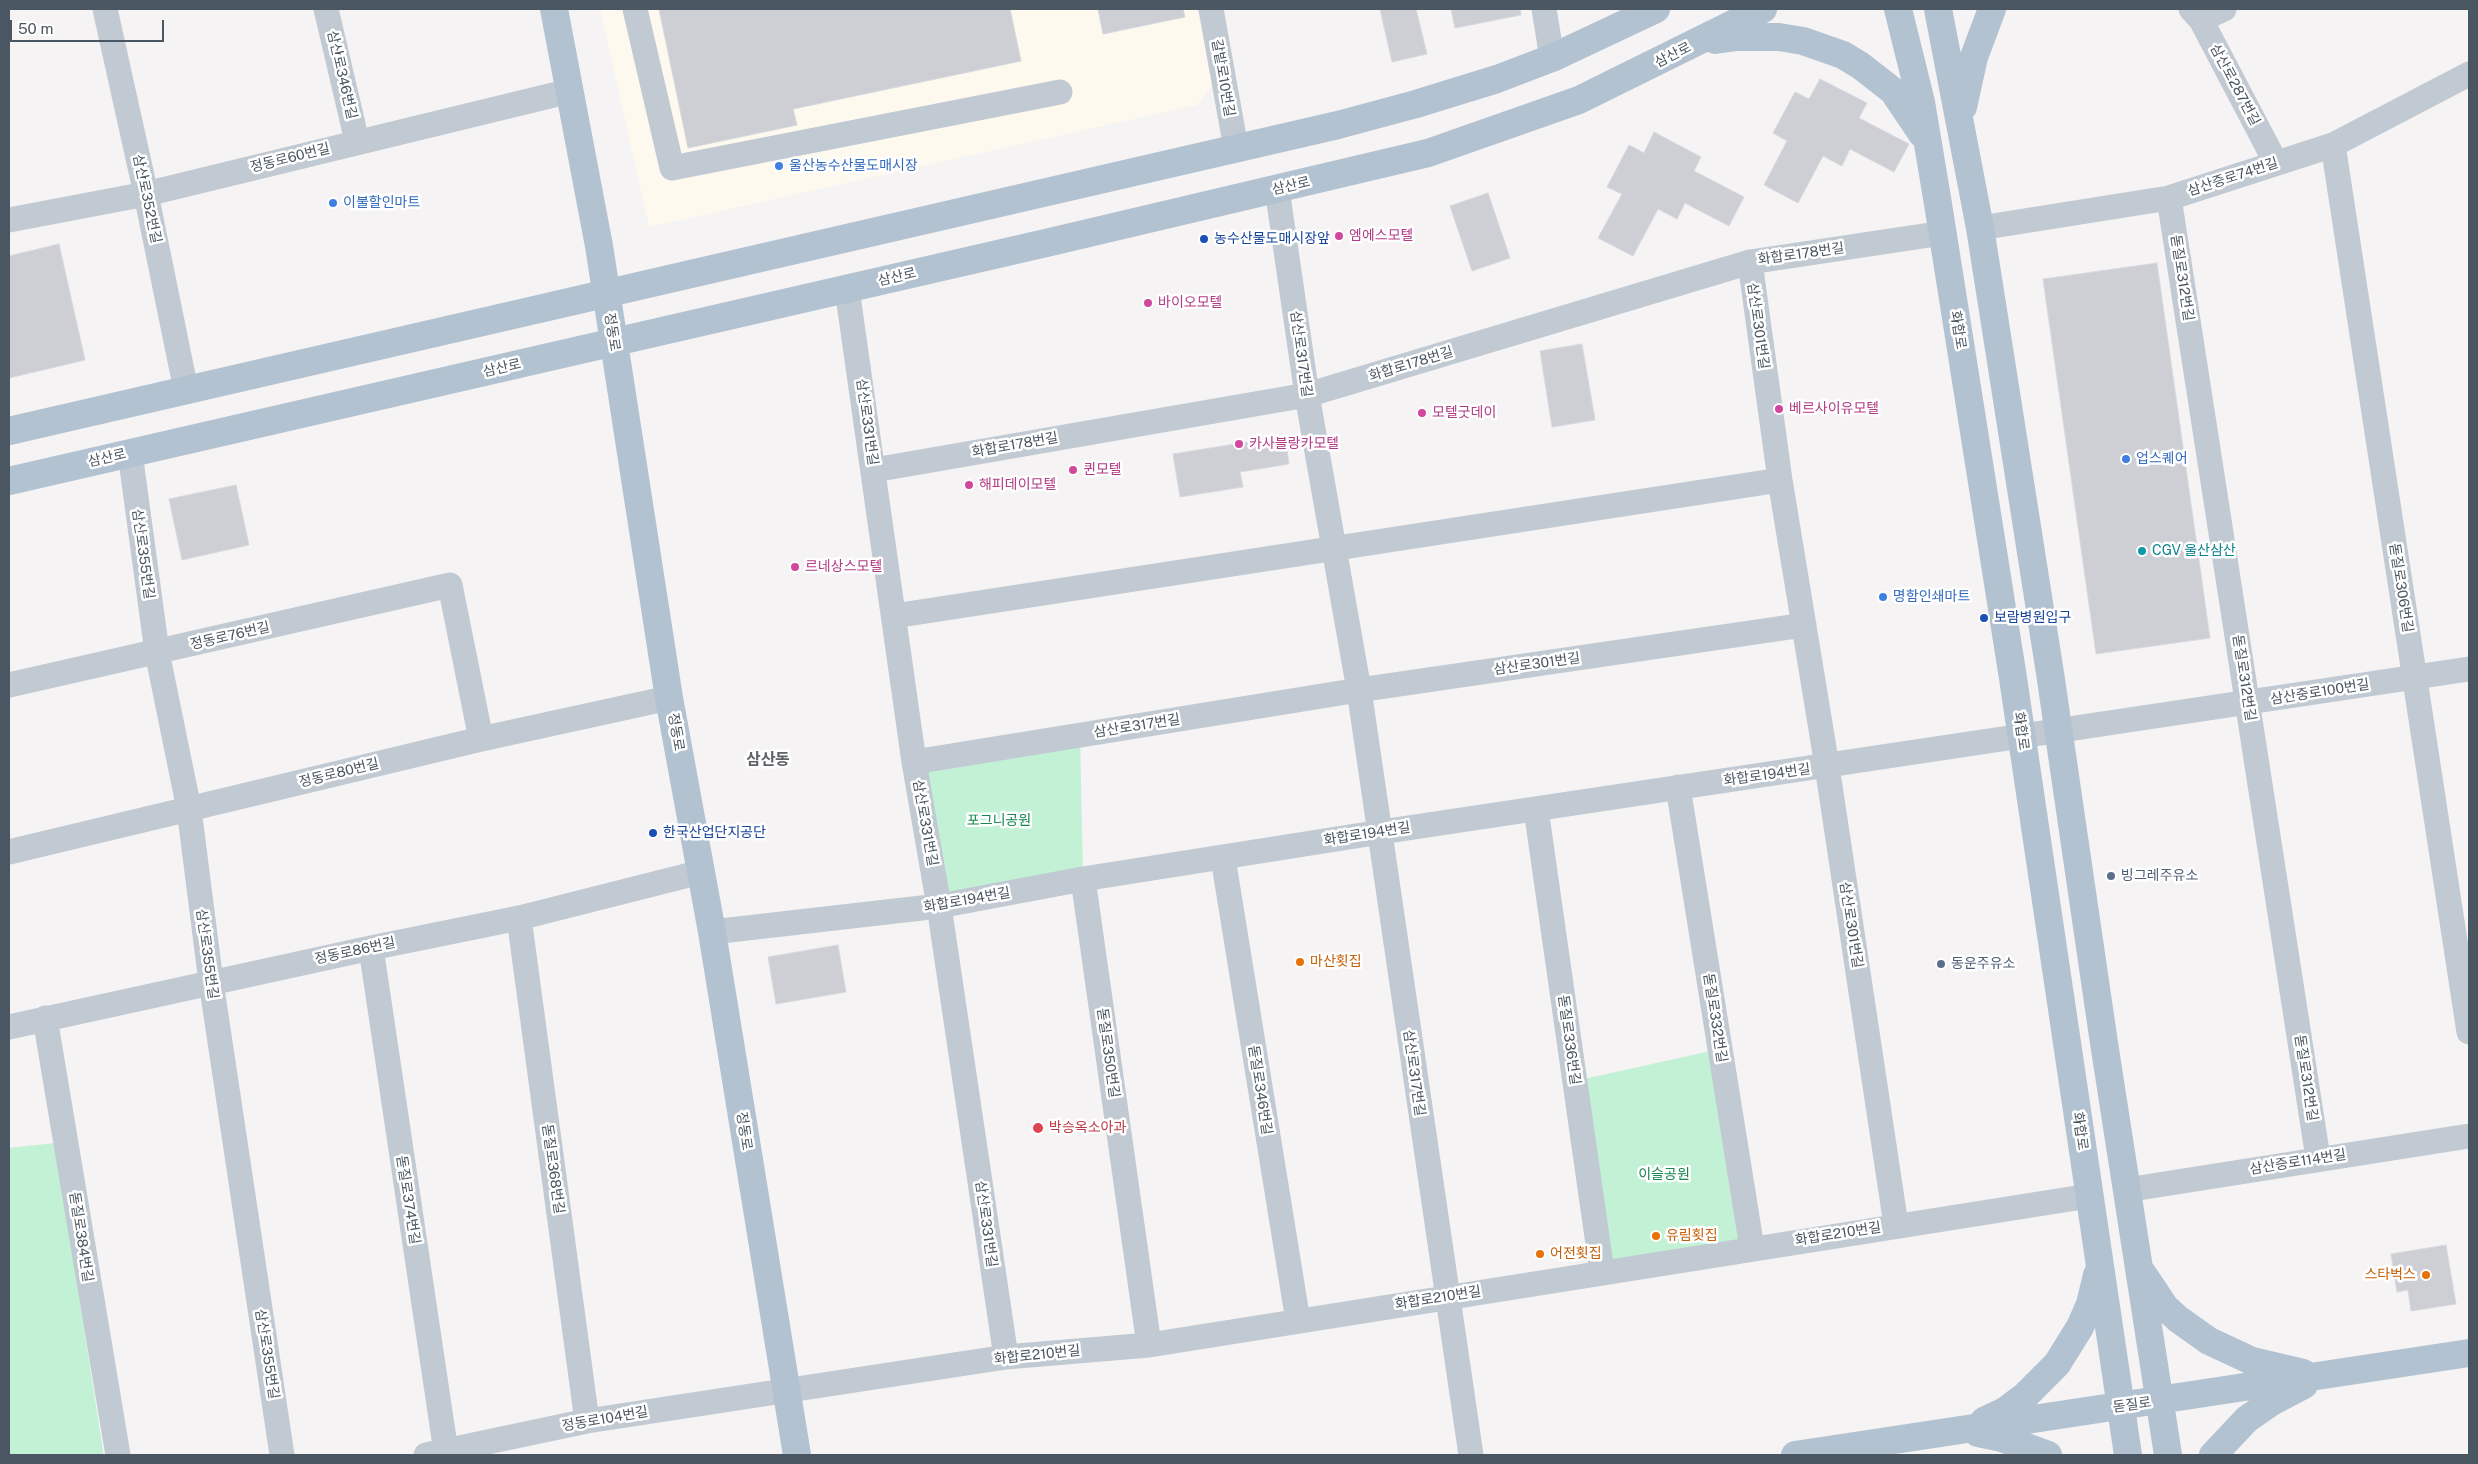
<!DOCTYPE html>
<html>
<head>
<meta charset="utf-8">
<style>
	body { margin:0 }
	#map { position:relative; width:2478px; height:1464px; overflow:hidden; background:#f5f3f3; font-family:"Public Sans",sans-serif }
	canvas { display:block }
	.frame { position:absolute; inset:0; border:10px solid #4a5661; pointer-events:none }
	.scale { position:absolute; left:10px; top:20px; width:154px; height:22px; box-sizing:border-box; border:2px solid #4a5661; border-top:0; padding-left:6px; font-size:15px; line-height:18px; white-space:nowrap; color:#4a5661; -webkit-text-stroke:4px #fff; paint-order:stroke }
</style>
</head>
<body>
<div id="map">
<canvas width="2478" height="1464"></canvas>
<div class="frame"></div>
<div class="scale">50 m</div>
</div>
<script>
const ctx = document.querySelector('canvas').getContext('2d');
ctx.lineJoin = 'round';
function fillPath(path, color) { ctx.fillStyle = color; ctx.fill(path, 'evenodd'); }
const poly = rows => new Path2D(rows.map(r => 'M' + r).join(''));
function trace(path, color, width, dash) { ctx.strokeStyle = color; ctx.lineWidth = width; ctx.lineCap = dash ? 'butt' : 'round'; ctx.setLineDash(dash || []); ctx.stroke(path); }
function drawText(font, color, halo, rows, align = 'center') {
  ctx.font = font + ' "Public Sans","Noto Sans KR",sans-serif'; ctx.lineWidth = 5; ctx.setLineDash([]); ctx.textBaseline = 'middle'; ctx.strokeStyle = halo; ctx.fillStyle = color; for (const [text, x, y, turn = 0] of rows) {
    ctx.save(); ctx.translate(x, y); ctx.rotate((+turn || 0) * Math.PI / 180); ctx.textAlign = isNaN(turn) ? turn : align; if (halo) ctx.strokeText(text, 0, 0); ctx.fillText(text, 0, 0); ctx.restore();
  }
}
fillPath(poly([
	[600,9,1197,9,1213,85,1197,105,649,227]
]), '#fdf9ef');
fillPath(poly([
	[1080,735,1083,879,939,906,914,762],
	[1720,1049,1752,1248,1602,1272,1575,1081],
	[55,1143,103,1450,103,1455,9,1455,9,1148]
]), '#c3f1d5');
const building = poly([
	[659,9,1010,9,1021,61,793,109,797,125,688,148,659,9],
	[1098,9,1183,9,1185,17,1103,34,1098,9],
	[1380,9,1416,9,1427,54,1392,62,1380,9],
	[1451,9,1520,9,1521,15,1455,28,1451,9],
	[1820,79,1867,103,1859,118,1909,144,1894,172,1850,149,1842,166,1823,156,1798,203,1764,185,1787,141,1773,133,1795,92,1809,99,1820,79],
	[1654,132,1701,157,1694,171,1744,197,1729,226,1685,203,1677,219,1658,209,1633,256,1598,238,1622,194,1607,187,1629,145,1644,153,1654,132],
	[1488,193,1510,258,1472,271,1450,206,1488,193],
	[59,244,85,360,9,378,9,256,59,244],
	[2157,263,2210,638,2096,654,2043,279,2157,263],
	[1582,344,1595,420,1552,427,1540,351,1582,344],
	[1285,436,1289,464,1240,472,1243,487,1180,497,1173,454,1285,436],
	[236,485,249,545,182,560,169,499,236,485],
	[838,945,846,992,776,1004,768,957,838,945],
	[2446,1245,2456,1304,2411,1311,2408,1290,2397,1292,2391,1254,2446,1245]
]);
fillPath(building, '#cdcfd5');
trace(building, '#d7d9de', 1);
trace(poly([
	[105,9,146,194,186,390],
	[326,9,357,141],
	[635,9,672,168,1060,92],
	[1211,9,1236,148],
	[1544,9,1552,58],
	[2191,9,2201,20,2276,163],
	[2201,20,2224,9],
	[2333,145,2469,1032],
	[1277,189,1307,395,1359,690,1471,1455],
	[2169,198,2318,1158],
	[9,220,146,194,570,91],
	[1980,228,2169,198,2333,145,2469,74],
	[1750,262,1780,480,1827,766,1896,1225],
	[847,289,914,762,939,906,1006,1357],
	[130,453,157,652,189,809,211,982,282,1455],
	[874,470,1307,395,1750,262,1943,233],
	[894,616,1780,480],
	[9,685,450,585,481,739],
	[914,762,1359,690,1804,625],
	[1678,787,1752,1248],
	[1536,809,1602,1272],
	[9,852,481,739,669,698],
	[1223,858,1298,1321],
	[1083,879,1149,1345],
	[519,918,587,1421],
	[712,932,939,906,1083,879,1381,832,2469,669],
	[371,948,446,1452],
	[45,1018,118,1455],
	[9,1027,371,948,519,918,701,872],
	[2126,1190,2469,1136],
	[426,1455,587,1421,1006,1357,1149,1345,2089,1196]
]), '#c1cad2', 25);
trace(poly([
	[554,9,599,246,669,698,712,932,797,1455],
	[1898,9,1921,102,1938,204,2013,678,2128,1455],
	[1938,9,1980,228,2050,673,2104,1043,2168,1455],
	[1715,40,1737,37,1779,37,1803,41,1843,55,1861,66,1893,91,1922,134],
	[1963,107,1974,57,1992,9],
	[9,431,1338,125,1416,104,1497,79,1552,58,1656,9],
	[9,481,1046,243,1428,153,1579,100,1763,9],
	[2143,1274,2165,1307,2178,1319,2209,1341,2252,1361,2303,1373],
	[1984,1421,2005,1411,2025,1396,2057,1364,2080,1327,2090,1304,2097,1275],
	[1978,1433,2002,1438,2048,1455],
	[1795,1455,2469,1353],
	[2213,1455,2247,1419,2270,1403,2304,1385]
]), '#b3c2d1', 28);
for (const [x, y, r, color] of [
	[779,166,5,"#3f7fe0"],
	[333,203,5,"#3f7fe0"],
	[1339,236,5,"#d1479c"],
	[1204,239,5,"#1a4fb4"],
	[1148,303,5,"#d1479c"],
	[1779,409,5,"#d1479c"],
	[1422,413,5,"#d1479c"],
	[1239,444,5,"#d1479c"],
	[2126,459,5,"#3f7fe0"],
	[1073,470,5,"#d1479c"],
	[969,485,5,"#d1479c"],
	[2142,551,5,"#0f9aa8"],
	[795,567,5,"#d1479c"],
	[1883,597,5,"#3f7fe0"],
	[1984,618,5,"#1a4fb4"],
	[653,833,5,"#1a4fb4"],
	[2111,876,5,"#5c6f8a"],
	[1300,962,5,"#e8710a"],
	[1941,964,5,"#5c6f8a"],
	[1038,1128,6,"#e0444e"],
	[1656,1236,5,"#e8710a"],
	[1540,1254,5,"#e8710a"],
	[2426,1275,5,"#e8710a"]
]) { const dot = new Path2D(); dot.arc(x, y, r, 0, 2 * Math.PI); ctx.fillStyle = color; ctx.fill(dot); trace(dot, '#fff', 2); }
drawText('14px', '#4a5661', '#fff', [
	["삼산로",1673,55,-27],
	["삼산로346번길",342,75,77],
	["갈밭로10번길",1223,78,80],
	["삼산로287번길",2235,85,62],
	["정동로60번길",290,158,-14],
	["삼산중로74번길",2233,177,-18],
	["삼산로",1291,186,-13],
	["삼산로352번길",147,199,78],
	["화합로178번길",1801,254,-8],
	["삼산로",897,277,-13],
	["돋질로312번길",2182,278,81],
	["삼산로301번길",1758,326,82],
	["화합로",1958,330,81],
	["정동로",612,332,81],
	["삼산로317번길",1301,354,82],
	["화합로178번길",1411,364,-17],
	["삼산로",502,368,-13],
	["삼산로331번길",867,422,82],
	["화합로178번길",1015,445,-10],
	["삼산로",107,458,-13],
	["삼산로355번길",143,554,82],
	["돋질로306번길",2401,588,81],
	["정동로76번길",230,636,-13],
	["삼산로301번길",1537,664,-8],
	["돋질로312번길",2244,678,81],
	["삼산중로100번길",2320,692,-9],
	["삼산로317번길",1137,726,-9],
	["화합로",2021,731,82],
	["정동로",676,732,80],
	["정동로80번길",339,773,-14],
	["화합로194번길",1767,775,-8],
	["삼산로331번길",925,823,80],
	["화합로194번길",1367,834,-9],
	["화합로194번길",967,900,-10],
	["삼산로301번길",1851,925,81],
	["정동로86번길",355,951,-12],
	["삼산로355번길",207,954,82],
	["돋질로332번길",1715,1018,81],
	["돋질로336번길",1569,1040,82],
	["돋질로350번길",1108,1053,82],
	["삼산로317번길",1414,1073,82],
	["돋질로312번길",2306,1078,81],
	["돋질로346번길",1260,1090,81],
	["정동로",744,1131,81],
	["화합로",2080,1131,82],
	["삼산중로114번길",2298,1162,-9],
	["돋질로368번길",553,1169,82],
	["돋질로374번길",408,1200,81],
	["삼산로331번길",986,1224,82],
	["화합로210번길",1838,1234,-9],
	["돋질로384번길",81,1237,81],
	["화합로210번길",1438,1298,-9],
	["삼산로355번길",267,1354,81],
	["화합로210번길",1037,1355,-6],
	["돋질로",2132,1405,-8],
	["정동로104번길",605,1419,-10]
]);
drawText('14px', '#366cbe', '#fff', [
	["울산농수산물도매시장",789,166],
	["이불할인마트",343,203],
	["업스퀘어",2136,459],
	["명함인쇄마트",1893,597]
], 'left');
drawText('14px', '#b23c85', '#fff', [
	["엠에스모텔",1349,236],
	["바이오모텔",1158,303],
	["베르사이유모텔",1789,409],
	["모텔굿데이",1432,413],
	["카사블랑카모텔",1249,444],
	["퀸모텔",1083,470],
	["해피데이모텔",979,485],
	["르네상스모텔",805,567]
], 'left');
drawText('14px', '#164399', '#fff', [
	["농수산물도매시장앞",1214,239],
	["보람병원입구",1994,618],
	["한국산업단지공단",663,833]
], 'left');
drawText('14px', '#0d838f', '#fff', [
	["CGV 울산삼산",2152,551]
], 'left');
drawText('14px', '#17864f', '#fff', [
	["포그니공원",999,821],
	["이슬공원",1664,1175]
]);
drawText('14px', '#4e5e75', '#fff', [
	["빙그레주유소",2121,876],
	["동운주유소",1951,964]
], 'left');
drawText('14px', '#c56008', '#fff', [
	["마산횟집",1310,962],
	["유림횟집",1666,1236],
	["어전횟집",1550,1254],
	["스타벅스",2416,1275,"right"]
], 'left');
drawText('14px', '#be3a42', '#fff', [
	["박승옥소아과",1049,1128]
], 'left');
drawText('bold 16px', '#5f6368', '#fff', [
	["삼산동",768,760]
]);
</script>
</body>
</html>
